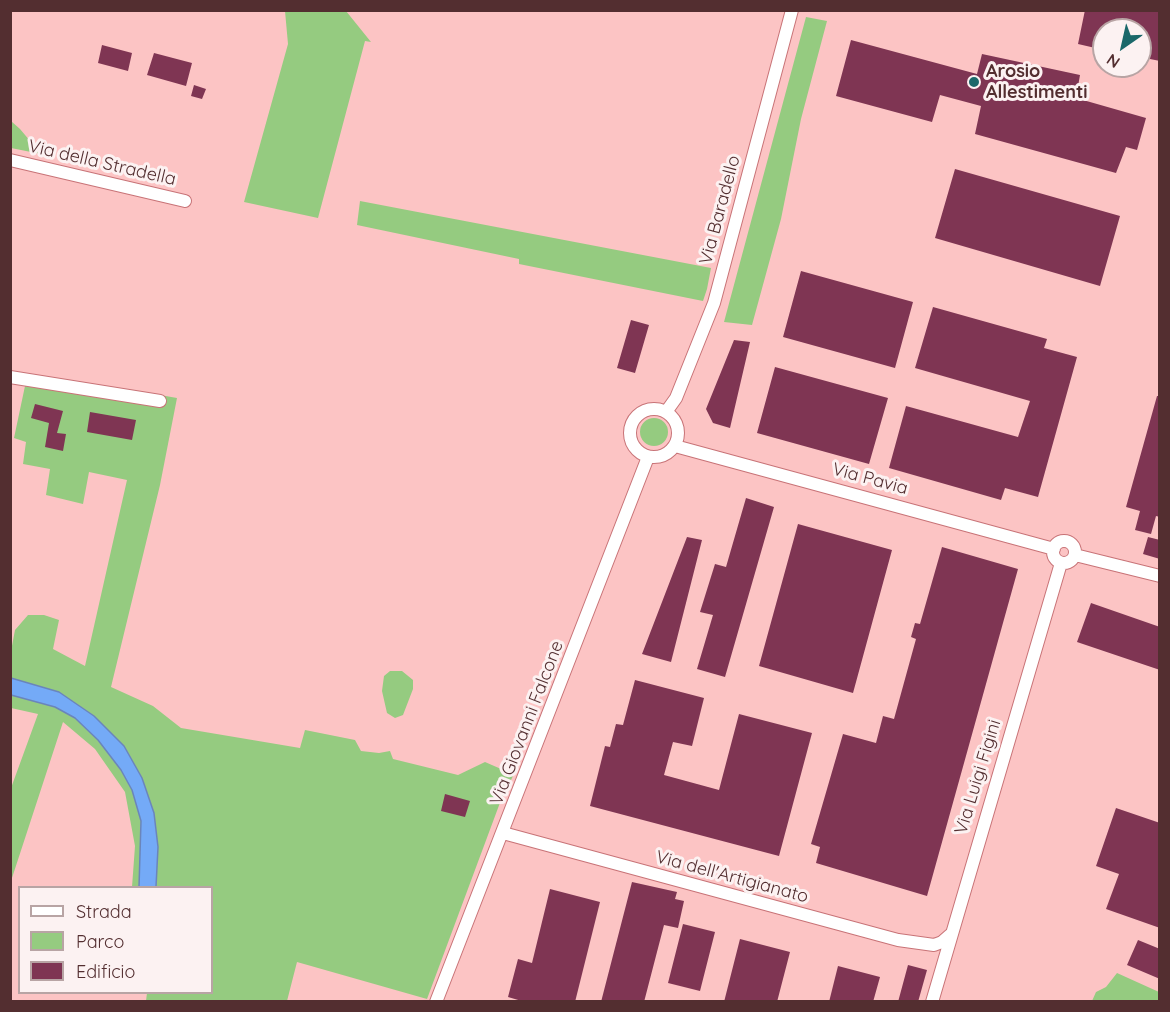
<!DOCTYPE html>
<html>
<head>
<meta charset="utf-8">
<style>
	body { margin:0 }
	#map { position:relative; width:1170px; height:1012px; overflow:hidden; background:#fcc4c4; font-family:Quicksand,sans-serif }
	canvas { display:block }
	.frame { position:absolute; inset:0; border:12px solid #532e30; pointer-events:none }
	.legend { position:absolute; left:18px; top:886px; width:195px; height:108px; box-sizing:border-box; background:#fcf2f2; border:2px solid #b8a4a4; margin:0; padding:8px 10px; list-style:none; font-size:18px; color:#532e30 }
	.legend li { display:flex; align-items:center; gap:12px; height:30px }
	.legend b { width:30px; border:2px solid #b8a4a4 }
	.north { position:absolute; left:1092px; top:18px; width:60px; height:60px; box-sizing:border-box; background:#fcf2f2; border:2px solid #b8a4a4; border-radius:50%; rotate:214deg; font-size:16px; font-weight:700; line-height:24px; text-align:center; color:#532e30 }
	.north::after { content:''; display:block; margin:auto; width:21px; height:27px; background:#1b686a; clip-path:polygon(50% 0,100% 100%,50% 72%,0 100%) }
</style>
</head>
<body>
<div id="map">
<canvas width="1170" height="1012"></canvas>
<div class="frame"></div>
<ul class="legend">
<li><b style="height:8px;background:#fff"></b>Strada</li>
<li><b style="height:16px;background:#95cb80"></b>Parco</li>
<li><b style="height:16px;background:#7f3553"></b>Edificio</li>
</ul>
<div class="north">N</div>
</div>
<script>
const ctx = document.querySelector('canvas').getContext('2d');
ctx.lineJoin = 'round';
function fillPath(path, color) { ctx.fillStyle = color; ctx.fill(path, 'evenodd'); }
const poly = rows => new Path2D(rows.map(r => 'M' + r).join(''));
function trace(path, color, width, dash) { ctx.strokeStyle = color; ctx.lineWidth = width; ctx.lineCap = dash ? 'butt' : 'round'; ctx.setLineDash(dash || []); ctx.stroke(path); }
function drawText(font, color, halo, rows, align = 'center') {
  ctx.font = font + ' Quicksand,sans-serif'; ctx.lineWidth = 6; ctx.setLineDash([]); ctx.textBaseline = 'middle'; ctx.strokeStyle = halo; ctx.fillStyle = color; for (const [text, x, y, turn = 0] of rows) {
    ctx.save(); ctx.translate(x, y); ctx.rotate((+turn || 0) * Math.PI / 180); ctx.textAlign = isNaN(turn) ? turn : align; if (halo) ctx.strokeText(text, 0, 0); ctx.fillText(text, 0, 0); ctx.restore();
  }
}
fillPath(poly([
	[285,11,346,11,371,42,365,41,318,218,244,202,288,44],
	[806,17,827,21,801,119,781,219,752,325,724,322],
	[11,121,20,129,41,154,11,148],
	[360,201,711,268,707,289,703,301,519,264,519,259,357,225],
	[25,386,157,407,160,395,177,398,160,485,111,687,153,706,181,728,300,748,305,730,355,740,361,751,379,753,390,751,393,759,458,775,485,762,508,772,519,764,501,800,427,999,297,962,287,1001,146,1001,147,993,212,992,212,888,156,887,158,847,154,813,142,778,124,746,94,716,59,692,11,678,11,651,15,630,28,615,44,615,59,620,53,649,85,666,127,480,89,472,83,504,46,495,50,469,23,464,26,442,14,438],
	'640 432a14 14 0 1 1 28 0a14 14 0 1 1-28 0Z',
	[390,671,402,671,413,680,413,689,403,715,395,718,387,713,382,691,384,676],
	[11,695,55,707,75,718,98,740,121,770,132,790,141,821,139,887,132,887,135,846,125,792,95,749,63,722,11,881,11,788,38,714,11,708],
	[1117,973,1159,992,1159,1001,1092,1001,1096,992,1106,987]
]), '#95cb80');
const water = poly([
	[11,678,59,692,94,716,124,746,142,778,154,813,158,847,156,887,139,887,141,821,132,790,121,770,98,740,75,718,55,707,11,695,11,678]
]);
fillPath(water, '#74aaf7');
trace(water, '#6a85bb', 1.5);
fillPath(poly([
	[1085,10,1160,10,1160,61,1140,57,1140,30,1104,30,1104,50,1078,44],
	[851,40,977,74,982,54,1080,75,1076,98,1146,118,1137,150,1126,147,1116,173,975,134,981,106,940,95,932,122,836,96],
	[102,45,132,53,128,71,98,63],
	[154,53,192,63,186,86,147,75],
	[194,85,206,89,202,99,191,96],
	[955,169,1120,216,1100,286,935,238],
	[801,271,913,302,895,368,783,337],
	[933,307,1047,339,1044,348,1077,357,1038,497,1005,488,1001,500,889,468,906,406,1018,437,1030,401,915,368],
	[631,320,649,325,635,373,617,368],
	[734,340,750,342,730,428,713,423,706,409],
	[775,367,888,398,869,464,757,433],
	[1157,396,1160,396,1160,517,1156,516,1151,534,1135,530,1140,511,1126,507],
	[35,404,63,411,57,433,66,434,63,451,45,447,49,423,31,418],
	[90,412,136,420,132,440,87,432],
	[746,498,774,507,725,677,697,669,713,615,700,612,715,564,726,567],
	[798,524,892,550,853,693,759,666],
	[687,537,702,540,671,662,642,654],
	[1148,537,1160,540,1160,559,1143,554],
	[942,547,1018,569,927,896,816,863,820,847,811,844,843,734,876,743,883,716,894,719,916,639,911,637,915,623,920,624],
	[1091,603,1160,627,1160,670,1077,642],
	[635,680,704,698,692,746,673,742,664,775,719,790,739,714,812,733,779,856,590,806,605,746,610,747,616,724,623,725],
	[445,794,470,801,465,817,441,811],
	[1116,808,1160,823,1160,928,1106,909,1119,874,1096,866],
	[632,882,677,892,675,899,684,901,678,928,664,925,644,1002,601,1002],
	[550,889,600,902,575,1002,525,1002,508,997,518,959,532,963],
	[683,924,715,932,700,991,668,983],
	[740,939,790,952,777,1002,724,1002],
	[1138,940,1160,949,1160,979,1127,965],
	[908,965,927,970,918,1002,898,1002],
	[838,966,880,977,873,1002,829,1002]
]), '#7f3553');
const minor = poly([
	[10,160,185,201],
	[10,377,160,401],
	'630 433a24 24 0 1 1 48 0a24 24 0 1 1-48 0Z',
	[666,412,676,398,714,303,792,10],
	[675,446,1054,549],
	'1053 552a11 11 0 1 1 22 0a11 11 0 1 1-22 0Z',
	[1075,555,1160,576],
	[503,833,898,940,934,945,942,942,950,935],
	[436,1002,648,457],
	[932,1002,1061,563]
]);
trace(minor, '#c87377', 14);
trace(minor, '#fff', 12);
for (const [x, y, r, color] of [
	[974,82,6,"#1b686a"]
]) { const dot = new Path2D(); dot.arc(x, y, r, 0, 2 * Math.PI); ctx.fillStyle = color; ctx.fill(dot); trace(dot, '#fcf2f2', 2); }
drawText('bold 18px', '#532e30', '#fcf2f2', [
	["Arosio",986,72],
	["Allestimenti",986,93]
], 'left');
drawText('18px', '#532e30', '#fcf2f2', [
	["Via della Stradella",102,163,13],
	["Via Baradello",720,210,-75],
	["Via Pavia",870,479,15],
	["Via Giovanni Falcone",527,723,-69],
	["Via Luigi Figini",978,777,-73],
	["Via dell'Artigianato",732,877,15]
]);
</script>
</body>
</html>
